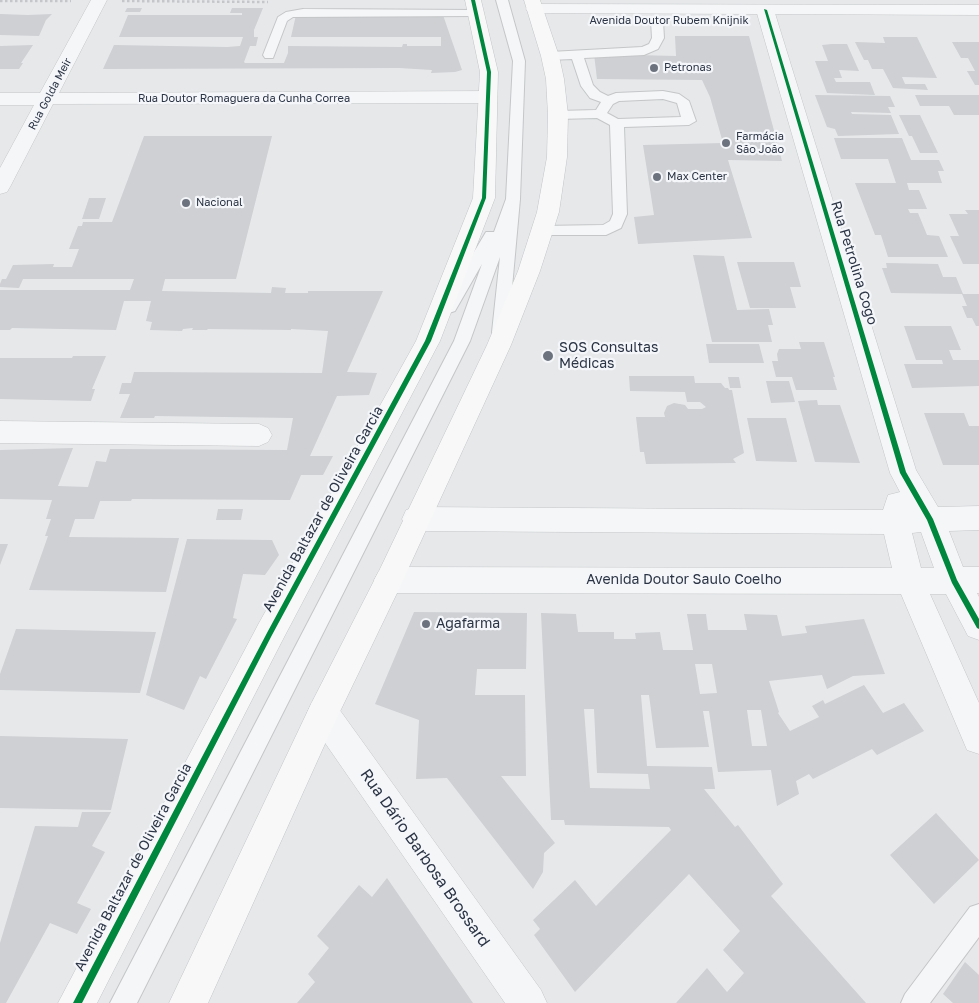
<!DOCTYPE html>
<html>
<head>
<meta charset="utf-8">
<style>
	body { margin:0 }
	canvas { display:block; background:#e6e8ea }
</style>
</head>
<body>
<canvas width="979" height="1003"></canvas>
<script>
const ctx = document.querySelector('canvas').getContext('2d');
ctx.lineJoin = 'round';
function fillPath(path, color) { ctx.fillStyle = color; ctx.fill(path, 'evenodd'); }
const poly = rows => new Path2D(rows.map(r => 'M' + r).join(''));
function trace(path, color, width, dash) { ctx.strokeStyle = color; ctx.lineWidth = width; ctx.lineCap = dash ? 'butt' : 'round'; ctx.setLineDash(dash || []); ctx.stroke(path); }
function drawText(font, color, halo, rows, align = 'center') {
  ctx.font = font + ' "Golos Text",sans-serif'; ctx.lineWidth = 4.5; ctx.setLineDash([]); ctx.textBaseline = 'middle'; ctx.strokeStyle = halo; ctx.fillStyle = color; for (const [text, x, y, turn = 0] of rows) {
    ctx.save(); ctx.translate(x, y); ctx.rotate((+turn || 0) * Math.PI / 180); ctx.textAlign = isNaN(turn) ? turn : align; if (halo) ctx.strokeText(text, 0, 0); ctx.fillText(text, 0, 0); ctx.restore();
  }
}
fillPath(poly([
	[127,8,142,8,140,12,125,12],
	[232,8,263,8,254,30,254,37,258,37,256,46,250,46,244,62,245,63,284,63,288,53,288,46,402,47,403,44,407,44,407,46,441,46,441,37,291,37,296,15,443,15,462,70,455,72,431,73,432,70,399,68,103,69,114,45,227,47,240,46,243,37,119,37,128,15,242,15,242,13,230,13],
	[0,14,28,15,52,14,46,20,39,36,0,35],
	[675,36,749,36,782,161,728,160,752,238,638,244,634,217,654,215,643,145,723,143,710,97,702,80,597,79,594,54,676,56],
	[883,37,917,37,937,78,902,77,905,84,925,84,928,90,893,88,883,69,872,69,868,60,864,60,855,42,885,43],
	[952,42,979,42,979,85,975,85,967,71,975,71,968,58,961,58],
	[832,44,847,44,859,71,839,70,842,78,834,78,836,82,870,82,875,95,827,93,815,61,828,61,822,45],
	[33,45,21,63,23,63,19,69,0,69,0,46],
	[815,95,890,96,895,107,888,107,891,113,851,112,852,114,891,115,899,134,838,136,835,129,827,127],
	[915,95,979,95,979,115,954,115,949,106,920,106],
	[899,115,920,115,938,153,920,153,912,136,909,136],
	[144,136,272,136,236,279,165,279,162,291,271,293,272,287,286,288,285,293,308,293,308,291,383,291,347,372,377,373,369,395,337,396,310,456,333,456,323,475,301,475,290,500,132,499,131,501,100,501,94,519,75,519,69,537,179,538,166,592,29,590,48,536,45,536,51,519,46,519,52,500,0,499,0,450,73,448,58,486,88,487,96,461,106,462,110,449,287,450,293,418,155,416,154,418,120,418,130,394,119,394,122,383,131,383,134,372,322,373,328,331,291,329,291,330,208,329,207,330,192,330,193,328,183,329,182,331,150,330,152,322,146,321,151,301,124,301,116,330,12,328,10,330,0,330,0,290,130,290,134,279,23,279,19,288,0,287,0,284,2,279,6,279,13,265,54,264,53,267,72,267,79,249,69,249,78,226,82,226,83,222,112,222],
	[834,138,902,138,911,160,939,160,944,171,938,171,942,183,907,183,909,190,919,190,927,209,908,209,910,213,918,213,927,235,939,236,948,257,888,257,881,235,875,235,855,183,896,183,888,159,841,159],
	[89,198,106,198,99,219,82,219],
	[965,210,979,210,979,264,963,264,950,236,959,236,949,214,968,214],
	[693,255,724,256,737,310,769,309,773,325,768,325,772,342,712,342],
	[737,262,794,262,801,287,790,287,796,308,750,308],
	[886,263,938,264,943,277,956,277,963,294,979,294,979,326,976,326,972,318,967,318,962,306,967,306,962,294,891,293,882,268,887,268],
	[904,326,951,326,961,350,949,350,953,360,979,360,979,386,912,388,904,364,943,364,942,360,916,360],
	[799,342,824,342,835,377,833,377,837,390,796,390,792,377,776,377,772,361,778,361,777,354,779,349,801,349],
	[706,344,759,344,764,363,709,363],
	[73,356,106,356,92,389,95,389,91,401,0,399,0,358,72,358],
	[629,376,694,376,695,383,721,383,725,388,728,388,729,390,732,390,744,453,733,459,736,463,646,464,644,452,640,452,636,417,665,417,664,413,667,406,674,403,685,405,688,409,702,409,706,407,700,402,687,402,685,392,630,391],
	[728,377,739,377,741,388,730,388],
	[766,381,789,381,795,402,771,403],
	[817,400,818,405,840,405,860,463,815,462,798,401],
	[924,413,964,413,969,426,979,426,979,465,943,465],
	[747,418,786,418,797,462,756,461],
	[218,509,243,509,241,520,216,520],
	[187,539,272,540,279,555,265,575,243,574,233,618,237,619,206,679,200,676,184,710,146,695],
	[0,544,8,544,0,565],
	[414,612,527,613,526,669,477,669,475,695,525,695,526,776,501,776,555,843,544,853,543,872,533,889,447,778,416,779,419,720,375,704],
	[541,613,576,614,578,632,614,632,614,639,636,639,635,633,660,632,663,650,693,650,687,614,706,614,708,630,747,630,744,614,777,615,782,636,807,633,805,626,864,619,885,674,853,676,827,689,822,675,769,681,779,712,778,713,790,731,819,717,812,706,823,700,825,704,864,685,883,713,904,703,924,731,877,755,872,749,813,779,809,774,796,781,799,794,777,806,771,770,718,772,709,711,703,711,709,747,656,748,649,695,641,695,647,766,712,767,715,789,704,789,735,827,738,825,783,884,771,896,866,1003,676,1003,707,968,727,992,744,973,723,950,740,931,689,874,575,992,534,935,540,929,533,920,575,880,596,906,671,830,669,827,565,825,564,820,551,820],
	[695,664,712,664,717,693,700,694],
	[584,709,594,709,597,773,648,774,650,789,590,788],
	[747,710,761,710,767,746,752,746],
	[16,629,156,632,140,693,0,690,0,674],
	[0,736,128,739,111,810,0,808],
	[82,812,111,812,92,846,105,852,77,903,91,909,77,934,50,923,6,1003,0,1003,0,943,35,826,78,827],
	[936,813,979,860,934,904,890,855],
	[387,878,473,1003,297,1003,315,982,308,974,329,948,317,936,359,885,372,897],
	[965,962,979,975,979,1003,953,1003,943,994]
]), '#ced0d3');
const service = poly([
	[496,0,508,0,525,61,520,199,508,332,506,336,500,338,494,336,492,332,500,257,470,341,137,1003,110,1003,454,341,482,264,455,311,449,313,443,311,441,307,486,232,494,232,506,199,513,61,496,0],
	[303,9,476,10,482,13,476,16,293,17,287,21,273,58,265,58,263,55,278,17,286,12,303,9],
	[657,17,663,21,664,38,658,49,644,55,584,58,593,85,600,92,608,96,616,93,663,91,679,94,689,101,696,121,689,125,624,127,627,214,621,228,606,235,537,235,535,231,537,227,542,226,603,225,610,221,613,214,610,125,597,118,558,119,551,115,558,111,596,110,601,102,590,98,581,86,572,59,550,60,544,56,550,52,642,47,649,44,652,38,651,21,657,17],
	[663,99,677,103,681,117,618,119,607,113,613,104,619,101,663,99],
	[979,904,979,937,930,1003,901,1003,905,994,970,907,979,904]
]);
const minor = poly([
	[91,0,107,0,59,93,488,91,495,93,497,97,495,101,488,103,53,104,10,187,7,192,0,194,0,168,34,105,0,105,0,93,40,93,91,0],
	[765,5,771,6,774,10,916,470,938,507,979,506,979,530,949,531,963,567,979,567,979,593,977,593,979,597,979,640,968,636,946,594,930,594,979,703,979,754,967,750,901,594,389,593,379,589,374,580,379,571,389,567,892,568,884,534,416,531,406,528,402,519,406,510,416,507,883,510,888,495,900,492,890,473,756,10,759,6,765,5],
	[921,532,934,568,921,568,912,533,921,532],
	[0,421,259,424,268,428,272,435,268,442,259,446,0,443,0,421],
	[323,697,334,702,541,990,547,1003,505,1003,312,724,307,713,312,702,323,697]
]);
const tertiary = poly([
	[535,4,979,5,979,15,529,13,526,9,529,5,535,4]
]);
const primary = poly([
	[465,0,481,0,498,72,495,198,440,341,281,643,97,1003,58,1003,259,623,416,341,473,198,480,72,465,0],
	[524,0,540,0,559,56,564,79,568,115,567,157,559,212,540,271,511,345,399,589,334,724,208,1003,169,1003,312,702,379,571,487,345,518,271,537,212,547,157,548,115,546,79,541,56,524,0]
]);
trace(service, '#c4c6c8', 2);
trace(minor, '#c4c6c8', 1);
trace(tertiary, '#c4c6c8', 1);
trace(primary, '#c2c5c8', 1);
trace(poly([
	[0,1,71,1],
	[122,1,268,2]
]), '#c5c6ca', 2.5, [2.5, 2.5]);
fillPath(service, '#f5f6f7');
fillPath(minor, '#f5f6f7');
fillPath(tertiary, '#f5f6f7');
fillPath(primary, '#f8f8f8');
fillPath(poly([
	[471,0,475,0,491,72,486,198,431,341,272,635,82,1003,73,1003,268,631,425,341,482,198,487,72,471,0],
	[764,9,767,10,906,472,933,519,957,580,979,619,979,629,977,628,952,583,927,520,900,473,764,9]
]), '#00873e');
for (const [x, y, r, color] of [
	[654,68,5,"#6c737f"],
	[726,143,5,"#6c737f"],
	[657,177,5,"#6c737f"],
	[186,203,5,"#6c737f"],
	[548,356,6,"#6c737f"],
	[426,624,5,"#6c737f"]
]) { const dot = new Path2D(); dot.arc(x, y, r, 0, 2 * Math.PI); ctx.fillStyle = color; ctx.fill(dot); trace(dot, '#f4f6f9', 2); }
drawText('11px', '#2b3445', '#f4f6f9', [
	["Avenida Doutor Rubem Knijnik",669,21],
	["Rua Golda Meir",50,94,-62],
	["Rua Doutor Romaguera da Cunha Correa",244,99]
]);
drawText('11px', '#2b3445', '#f4f6f9', [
	["Petronas",664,68],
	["Farmácia",736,137],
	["São João",736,150],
	["Max Center",667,177],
	["Nacional",196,203]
], 'left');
drawText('14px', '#2b3445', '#f4f6f9', [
	["Rua Petrolina Cogo",854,263,73],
	["Avenida Baltazar de Oliveira Garcia",323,509,-61],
	["Avenida Doutor Saulo Coelho",684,580],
	["Avenida Baltazar de Oliveira Garcia",133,867,-62]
]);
drawText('14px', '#2b3445', '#f4f6f9', [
	["SOS Consultas",559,348],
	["Médicas",559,364],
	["Agafarma",436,624]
], 'left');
drawText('16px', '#2b3445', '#f4f6f9', [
	["Rua Dário Barbosa Brossard",425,858,55]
]);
</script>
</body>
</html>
